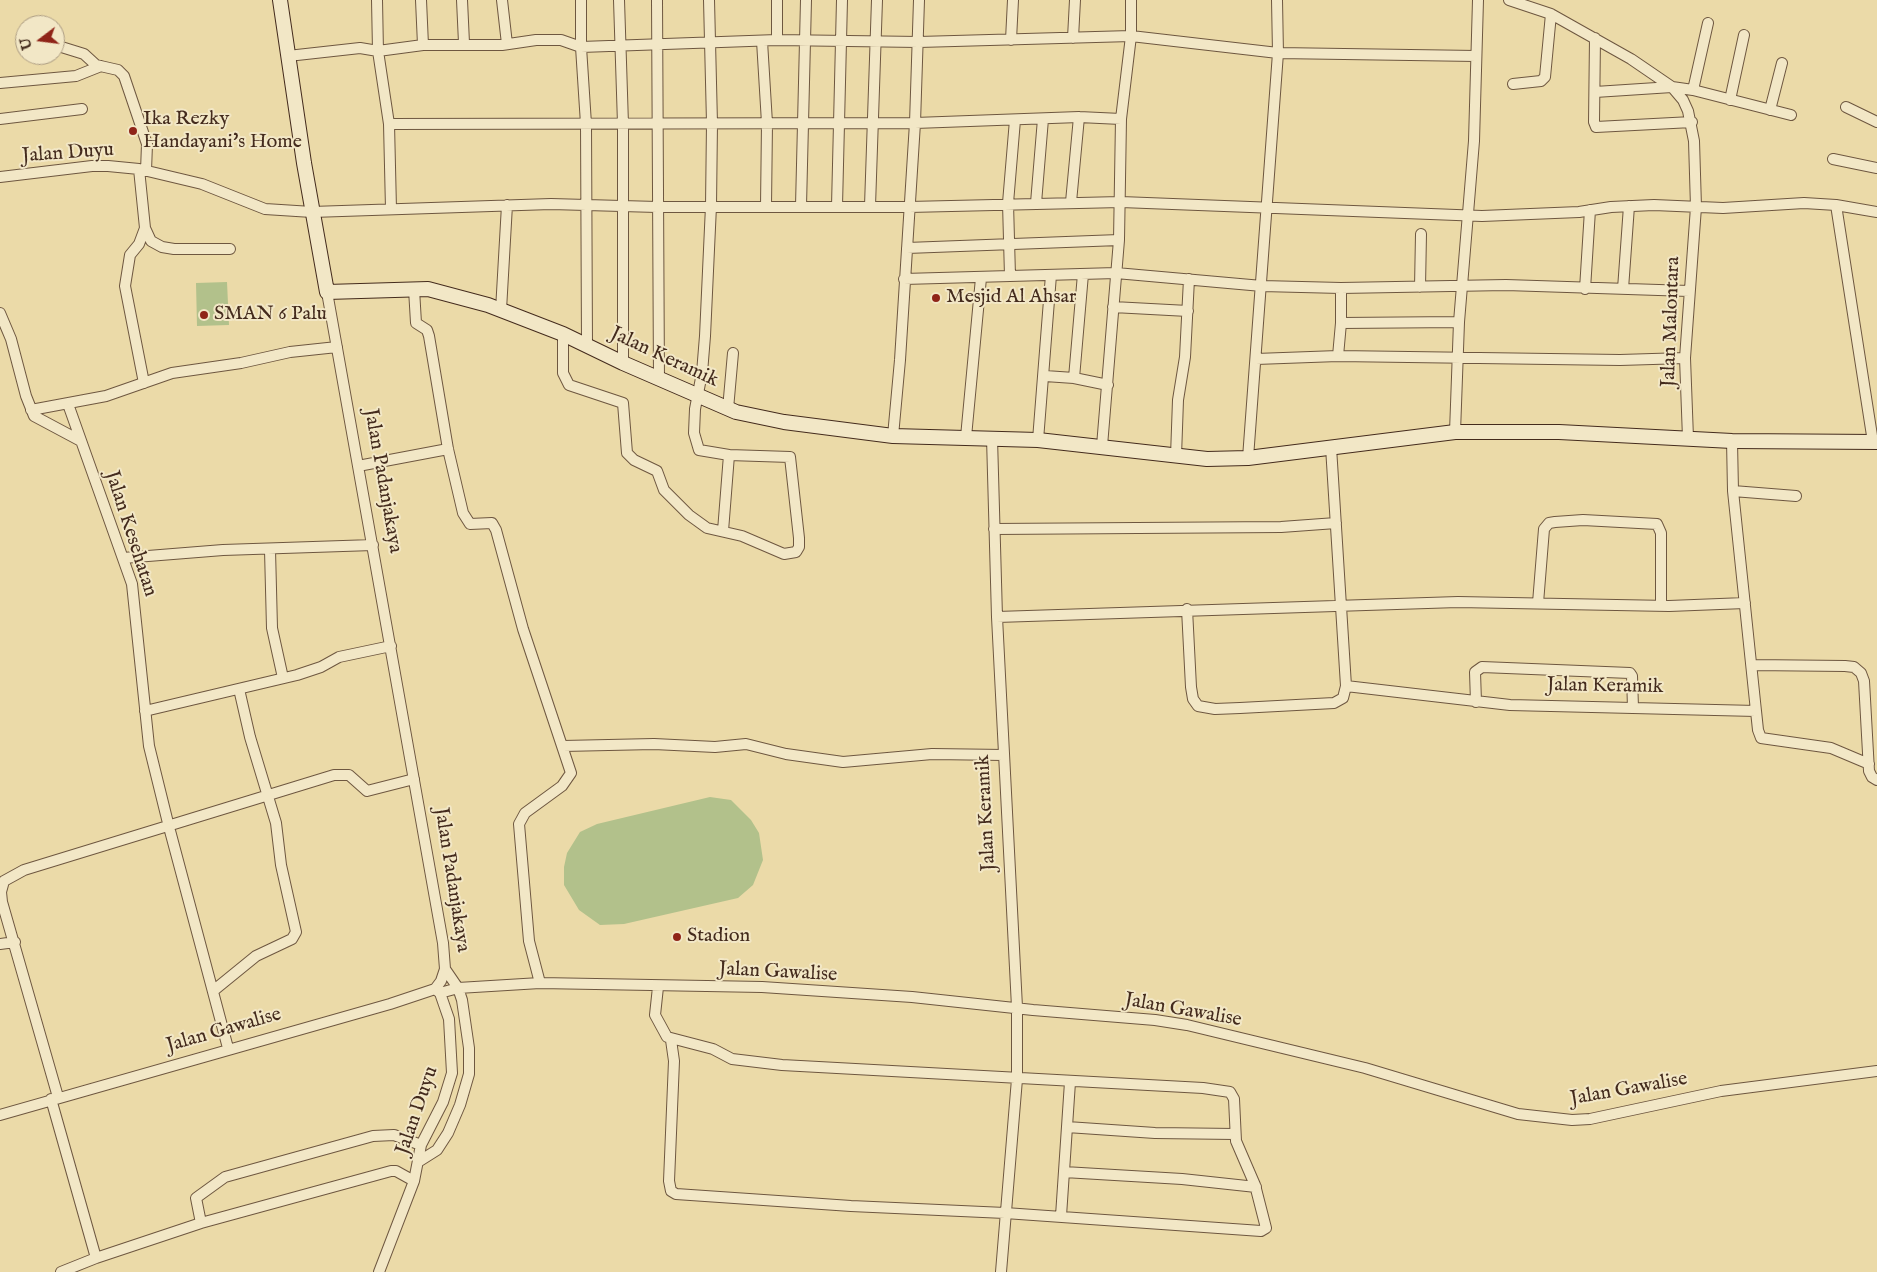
<!DOCTYPE html>
<html>
<head>
<meta charset="utf-8">
<style>
	body { margin:0 }
	#map { position:relative; width:1877px; height:1272px; overflow:hidden; background:#ebdaa8; font-family:"IM FELL English",serif }
	canvas { display:block }
	.north { position:absolute; left:15px; top:15px; width:50px; height:50px; box-sizing:border-box; background:#f2e7c6; border:1px solid #ac9c82; border-radius:50%; rotate:255deg; font-size:14px; font-weight:700; line-height:20px; text-align:center; color:#442b1d }
	.north::after { content:''; display:block; margin:auto; width:18px; height:22px; background:#8f2418; clip-path:polygon(50% 0,100% 100%,50% 72%,0 100%) }
</style>
</head>
<body>
<div id="map">
<canvas width="1877" height="1272"></canvas>
<div class="north">U</div>
</div>
<script>
const ctx = document.querySelector('canvas').getContext('2d');
ctx.lineJoin = 'round';
function fillPath(path, color) { ctx.fillStyle = color; ctx.fill(path, 'evenodd'); }
const poly = rows => new Path2D(rows.map(r => 'M' + r).join(''));
function trace(path, color, width, dash) { ctx.strokeStyle = color; ctx.lineWidth = width; ctx.lineCap = dash ? 'butt' : 'round'; ctx.setLineDash(dash || []); ctx.stroke(path); }
function drawText(font, color, halo, rows, align = 'center') {
  ctx.font = font + ' "IM FELL English",serif'; ctx.lineWidth = 4; ctx.setLineDash([]); ctx.textBaseline = 'middle'; ctx.strokeStyle = halo; ctx.fillStyle = color; for (const [text, x, y, turn = 0] of rows) {
    ctx.save(); ctx.translate(x, y); ctx.rotate((+turn || 0) * Math.PI / 180); ctx.textAlign = isNaN(turn) ? turn : align; if (halo) ctx.strokeText(text, 0, 0); ctx.fillText(text, 0, 0); ctx.restore();
  }
}
fillPath(poly([
	[227,282,229,325,197,326,196,283],
	[710,797,731,800,751,820,759,833,763,860,753,885,738,898,624,924,600,925,579,910,564,885,564,867,567,853,580,832,597,824]
]), '#b2c18b');
const street = poly([
	[377,0,378,51,389,124,391,209],
	[421,0,423,45],
	[462,0,464,43],
	[502,0,507,44],
	[581,0,581,47,586,124,587,344],
	[619,0,623,124,623,363],
	[657,0,659,380],
	[709,0,712,123,711,206,705,336,702,373,695,409,694,433,699,450,729,455,723,531],
	[777,0,777,40],
	[1509,0,1551,14,1631,59,1672,87,1683,100,1688,111,1694,141,1696,207,1685,358,1688,438],
	[1073,38,1075,0],
	[1595,38,1594,122,1596,127,1692,122],
	[1011,40,1013,0],
	[762,41,767,123,766,206],
	[55,45,84,54,96,65,118,70,124,76,147,144,146,171],
	[288,56,360,48,378,51,423,45,502,45,536,40,561,40,581,47,777,40,919,42,1131,36,1278,53,1277,0],
	[0,83,76,76,101,66],
	[1513,84,1541,81,1545,77,1551,14],
	[1693,90,1708,23],
	[1595,92,1672,87,1693,90,1791,115],
	[1730,100,1744,35],
	[1846,107,1877,122],
	[1770,110,1782,63],
	[0,119,82,109],
	[389,124,915,123,1079,117,1121,119],
	[1833,159,1877,168],
	[139,169,145,228,139,244,130,255,125,286,144,383],
	[0,177,92,166,108,166,139,169,202,184,265,209,312,212,551,204,657,207,909,207,1121,202,1482,216,1579,212,1611,207,1654,205,1723,208,1804,203,1836,205,1877,212],
	[1071,202,1079,117],
	[1036,203,1043,119],
	[1836,205,1873,442],
	[801,206,806,0],
	[837,206,842,0],
	[870,206,877,0],
	[145,228,151,241,162,247,174,249,230,249],
	[907,248,1119,240],
	[1010,276,1008,203,1015,120],
	[904,279,1116,273,1262,286,1341,288,1506,285,1689,291],
	[1420,287,1421,234],
	[1341,288,1341,323],
	[414,289,416,323,427,330,429,336,448,449,463,513,470,524,492,523,496,530,523,629,571,773,562,786,525,813,519,824,529,941,540,983],
	[1585,289,1590,210],
	[1623,289,1629,206],
	[1113,307,1188,311],
	[501,310,507,205],
	[0,313,11,339,26,396,34,416,79,440],
	[563,334,563,373,569,385,623,403,627,453,634,460,657,471,664,490,689,515,707,528,742,536,784,554,796,552,799,547,799,538,790,457,729,455],
	[1338,356,1341,323,1459,322],
	[1256,359,1338,356,1620,360,1685,358],
	[1045,376,1074,378,1108,385],
	[1074,378,1083,274],
	[68,404,132,584,149,746,169,827,228,1048],
	[728,409,733,353],
	[31,410,106,396,172,373,241,363,290,352,337,347],
	[1455,432,1459,322,1474,141,1478,0],
	[893,436,900,360,915,123,919,0],
	[966,437,981,278],
	[992,438,997,617,1017,1007,1017,1079,1001,1272],
	[1038,440,1051,275],
	[1102,446,1119,240,1121,119,1131,36,1131,0],
	[1331,447,1346,686,1510,705,1756,711,1733,491,1732,441],
	[1176,456,1178,400,1185,357,1189,279],
	[1248,458,1278,53,1476,56],
	[358,466,448,449],
	[1733,491,1796,496],
	[994,529,1281,527,1336,523],
	[270,550,272,628,283,678],
	[123,558,223,550,373,545],
	[1538,603,1544,529,1549,523,1555,522,1583,520,1657,524,1661,533,1661,606],
	[1187,609,1191,687,1193,699,1198,706,1215,709,1240,708,1334,703,1343,698,1346,686],
	[997,617,1458,602,1669,606,1745,603],
	[1752,665,1845,666,1854,667,1861,673,1864,681,1869,771,1872,777,1877,780],
	[1476,702,1475,672,1482,667,1630,673,1632,676,1633,708],
	[145,711,297,675,321,667,339,657,391,646],
	[1756,711,1758,730,1761,738,1831,748,1869,764],
	[563,746,654,744,715,747,746,744,786,754,843,762,932,754,1004,755],
	[0,944,15,942],
	[658,987,655,1015,667,1037,713,1049,732,1059,782,1065,1203,1088,1230,1092,1234,1099,1236,1141,1255,1185,1266,1228,1261,1231,1005,1213,851,1206,676,1194,671,1191,669,1181,674,1061,671,1040],
	[213,991,256,956,292,939,296,932,281,865,276,823,250,737,239,689],
	[440,993,458,988,540,983,762,987,912,997,1033,1010,1155,1020,1187,1025,1365,1068,1518,1114,1572,1120,1590,1119,1721,1091,1877,1071],
	[58,1097,2,902,1,892,4,881,24,870,334,775,349,775,367,791,414,779],
	[51,1099,96,1258],
	[0,1115,390,1004,435,989,441,981,445,969,443,943,327,292],
	[1067,1127,1155,1133,1235,1134],
	[418,1162,437,1150,448,1133,460,1105,469,1074,469,1048,462,1000,458,988,445,969],
	[1064,1172,1182,1179,1256,1187],
	[1061,1216,1070,1082],
	[201,1223,196,1198,225,1177,373,1136,394,1135,421,1145],
	[61,1272,96,1258,201,1223,391,1171,396,1171,414,1181],
	[379,1272,414,1181,421,1145,443,1102,452,1073,449,1019,440,993,435,989]
]);
const secondary = poly([
	[280,0,304,163,327,292,428,289,488,305,563,334,623,363,736,412,784,422,893,436,1038,440,1207,459,1248,458,1455,432,1559,432,1732,441,1877,442]
]);
trace(street, '#6e5740', 12);
trace(secondary, '#442b1d', 16);
trace(street, '#f2e7c6', 10);
trace(secondary, '#f2e7c6', 14);
for (const [x, y, r, color] of [
	[133,131,5,"#8f2418"],
	[936,298,5,"#8f2418"],
	[204,315,5,"#8f2418"],
	[677,937,5,"#8f2418"]
]) { const dot = new Path2D(); dot.arc(x, y, r, 0, 2 * Math.PI); ctx.fillStyle = color; ctx.fill(dot); trace(dot, '#f2e7c6', 2); }
drawText('20px', '#442b1d', '#f2e7c6', [
	["Ika Rezky",143,120],
	["Handayani's Home",143,143],
	["Mesjid Al Ahsar",946,298],
	["SMAN 6 Palu",214,315],
	["Stadion",687,937]
], 'left');
drawText('20px', '#442b1d', '#f2e7c6', [
	["Jalan Duyu",68,154,-4],
	["Jalan Malontara",1672,322,-88],
	["Jalan Keramik",664,358,25],
	["Jalan Padanjakaya",382,481,80],
	["Jalan Kesehatan",130,534,72],
	["Jalan Keramik",1605,687,1],
	["Jalan Keramik",987,813,-93],
	["Jalan Padanjakaya",451,880,81],
	["Jalan Gawalise",778,973,3],
	["Jalan Gawalise",1183,1011,10],
	["Jalan Gawalise",224,1031,-16],
	["Jalan Gawalise",1629,1090,-10],
	["Jalan Duyu",418,1111,-71]
]);
</script>
</body>
</html>
